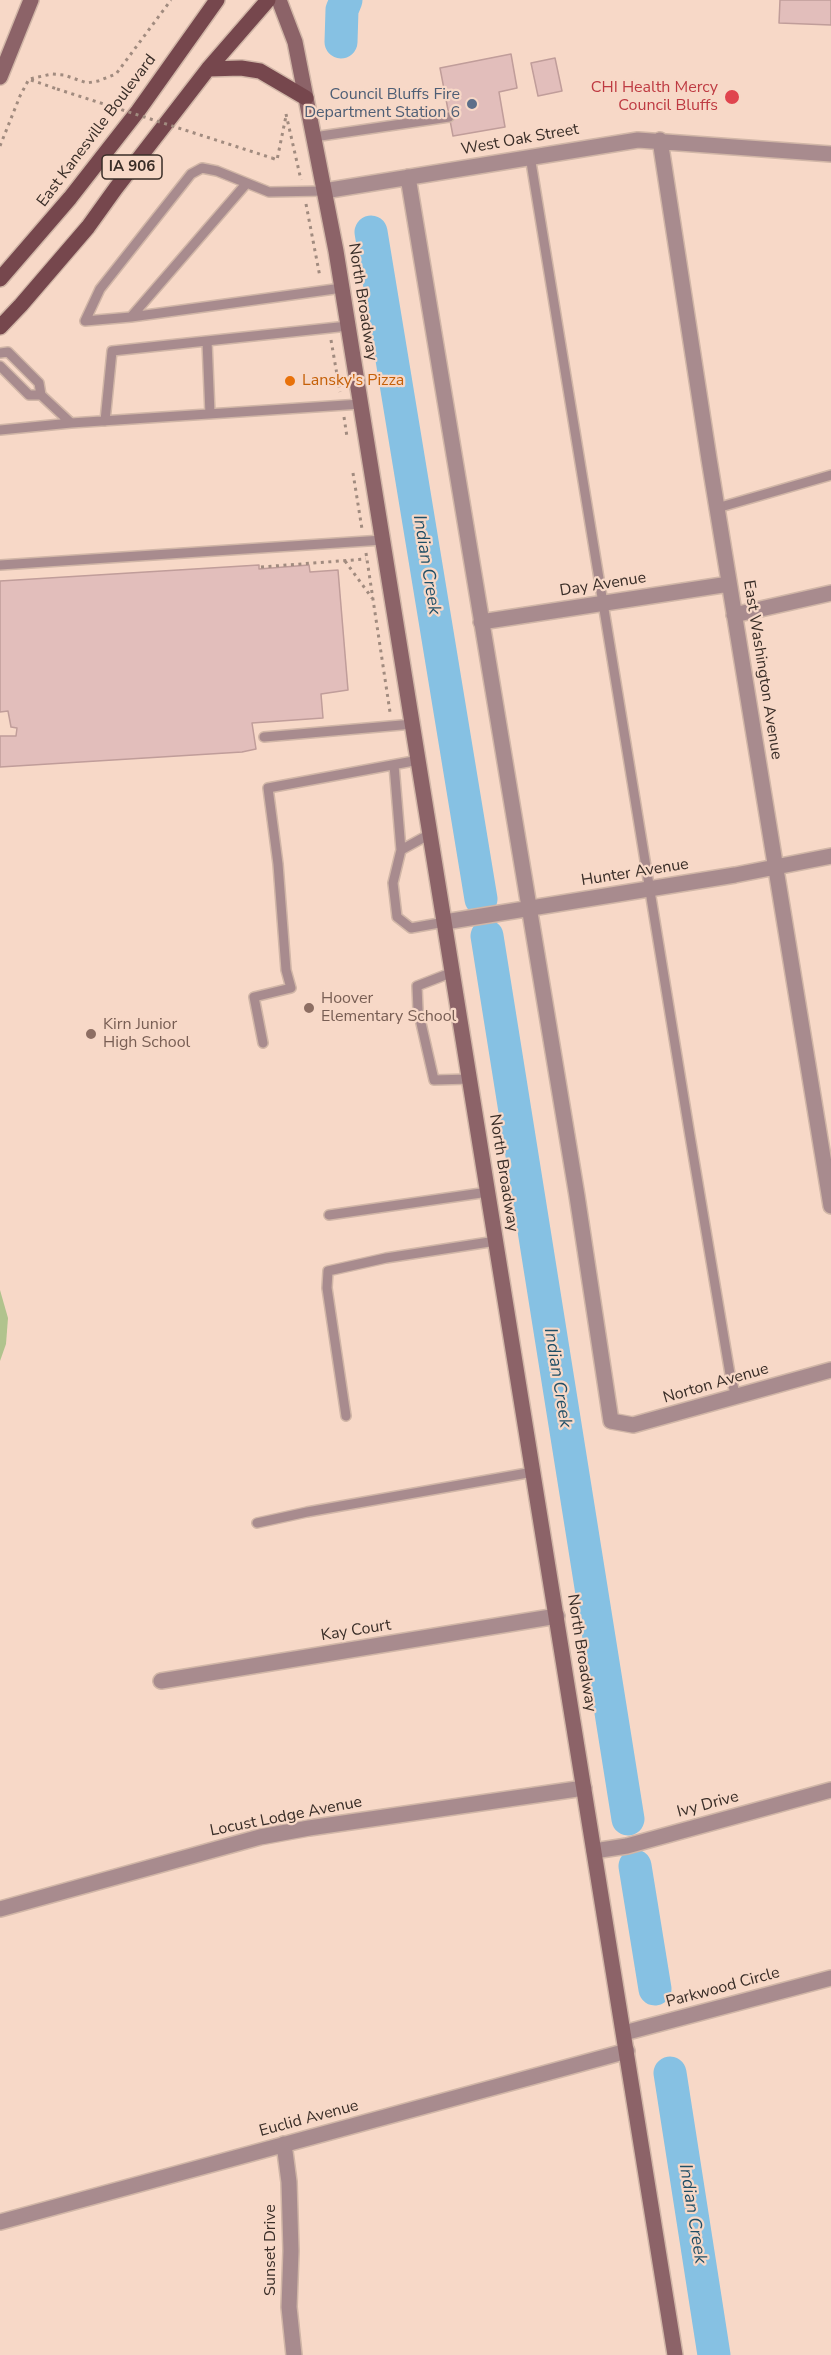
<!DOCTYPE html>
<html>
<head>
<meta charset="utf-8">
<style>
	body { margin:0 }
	canvas { display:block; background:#f7d8c7 }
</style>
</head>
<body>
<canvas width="831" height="2355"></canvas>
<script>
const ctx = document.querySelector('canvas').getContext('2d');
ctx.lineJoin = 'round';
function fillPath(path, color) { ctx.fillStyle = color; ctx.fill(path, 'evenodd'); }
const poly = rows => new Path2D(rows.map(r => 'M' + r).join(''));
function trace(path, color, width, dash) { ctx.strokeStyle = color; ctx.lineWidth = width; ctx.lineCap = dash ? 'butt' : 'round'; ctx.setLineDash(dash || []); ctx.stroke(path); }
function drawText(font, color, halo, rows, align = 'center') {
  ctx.font = font + ' "Nunito Sans",sans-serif'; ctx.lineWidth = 4.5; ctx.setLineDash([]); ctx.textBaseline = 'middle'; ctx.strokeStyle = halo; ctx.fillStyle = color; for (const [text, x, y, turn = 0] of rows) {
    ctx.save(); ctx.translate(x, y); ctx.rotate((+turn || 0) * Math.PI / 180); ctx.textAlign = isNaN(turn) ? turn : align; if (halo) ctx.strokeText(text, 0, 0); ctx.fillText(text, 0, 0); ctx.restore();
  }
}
fillPath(poly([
	[0,1290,8,1318,6,1344,0,1361]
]), '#b0c38d');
trace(poly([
	[341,42,342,10,346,0],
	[371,232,481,899],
	[487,936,628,1819],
	[635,1866,655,1989],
	[670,2073,714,2355]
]), '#86c1e3', 33);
const building = poly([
	[780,0,831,0,831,25,779,23,780,0],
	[511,54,517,88,499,92,505,127,453,136,440,68,511,54],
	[555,58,562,91,538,96,531,63,555,58],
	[259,565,259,569,309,565,310,572,338,570,348,690,321,694,323,718,252,723,256,749,242,752,0,767,0,736,16,736,17,728,11,727,8,711,0,712,0,581,259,565]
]);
fillPath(building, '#e2bebb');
trace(building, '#c09d9a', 1.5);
const lane = poly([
	[314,137,449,117],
	[530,156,690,1136,730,1374,736,1397],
	[246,184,131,317,85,321,100,289,191,174,202,168,217,171,269,192,324,191],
	[131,317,342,288],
	[207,341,210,414],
	[0,353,8,352,39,383,41,395,71,423,361,404],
	[0,366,29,395,41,395],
	[105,421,112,351,348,326],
	[0,430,71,423],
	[717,508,831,475],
	[0,565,383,540],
	[264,737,413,724],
	[394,765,401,850],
	[430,834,401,850,393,883,397,917,411,928,445,922],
	[453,972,417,986,418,1010,434,1080,470,1079],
	[263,1043,254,997,291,988,286,970,278,864,268,788,419,760],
	[329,1215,488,1192],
	[346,1416,327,1288,328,1271,386,1258,496,1241],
	[257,1523,307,1512,533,1472]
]);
const street = poly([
	[660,140,709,459,831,1206],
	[408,177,577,1196,611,1421,633,1425,831,1370],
	[324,191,638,140,831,154],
	[734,615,831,593],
	[481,622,729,584],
	[445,922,735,875,831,856],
	[161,1681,557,1616],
	[594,1851,627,1846,831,1790],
	[0,1909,260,1837,309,1828,584,1788],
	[624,2033,831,1978],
	[284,2144,289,2182,291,2251,289,2307,294,2355],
	[0,2222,627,2051]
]);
const secondary = poly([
	[279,0,295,42,336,251,675,2355],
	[0,77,31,0]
]);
const primary = poly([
	[208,69,241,68,260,71,306,98],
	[0,279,70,198,138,111,217,0],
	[0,327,21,305,88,227,116,188,208,69,268,0]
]);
trace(lane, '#d1b6a7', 12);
trace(street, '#d1b6a7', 18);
trace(secondary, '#d1b6a7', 18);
trace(primary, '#d1b6a7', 18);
trace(poly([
	[31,80,57,89],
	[286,114,301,180],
	[0,146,20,96,29,79,52,74,64,75,87,83,98,81,116,74,171,0],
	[272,158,277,160,286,116],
	[306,204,320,277],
	[331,340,340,392],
	[344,417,347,437],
	[353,473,362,529],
	[366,553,390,712],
	[345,561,372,598],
	[261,567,366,559]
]), '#a18b7f', 3, [3, 4.5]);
trace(lane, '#a88b8e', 9);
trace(street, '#a88b8e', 15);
trace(secondary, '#8c6368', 15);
trace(primary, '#76474d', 15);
trace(poly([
	[57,89,272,158]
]), '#a18b7f', 3, [3, 4.5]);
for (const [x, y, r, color] of [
	[732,97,8,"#e0444e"],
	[472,104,6,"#5c6f8a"],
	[290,381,6,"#e8710a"],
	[309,1008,6,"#8d6e63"],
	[91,1034,6,"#8d6e63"]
]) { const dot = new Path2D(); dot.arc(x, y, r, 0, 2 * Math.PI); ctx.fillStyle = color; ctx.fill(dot); trace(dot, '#f7d8c7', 2); }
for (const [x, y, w] of [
	[132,167,60]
]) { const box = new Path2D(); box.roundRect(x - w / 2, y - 12, w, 24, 4.5); ctx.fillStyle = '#f7d8c7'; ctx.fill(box); trace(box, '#392d27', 1.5); }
drawText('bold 15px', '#392d27', null, [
	["IA 906",132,167]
]);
drawText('16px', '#be3a42', '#f7d8c7', [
	["CHI Health Mercy",718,88],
	["Council Bluffs",718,106]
], 'right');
drawText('16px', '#4e5e75', '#f7d8c7', [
	["Council Bluffs Fire",460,95],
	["Department Station 6",460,113]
], 'right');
drawText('16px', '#392d27', '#f7d8c7', [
	["East Kanesville Boulevard",97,131,-53],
	["West Oak Street",520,140,-10],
	["North Broadway",362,302,81],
	["Day Avenue",603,585,-9],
	["East Washington Avenue",762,670,81],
	["Hunter Avenue",635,873,-9],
	["North Broadway",503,1173,81],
	["Norton Avenue",716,1384,-16],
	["Kay Court",356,1631,-9],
	["North Broadway",581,1653,81],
	["Ivy Drive",708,1805,-15],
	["Locust Lodge Avenue",286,1817,-11],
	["Parkwood Circle",723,1988,-15],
	["Euclid Avenue",309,2119,-15],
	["Sunset Drive",271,2250,-90]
]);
drawText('16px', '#c56008', '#f7d8c7', [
	["Lansky's Pizza",302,381]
], 'left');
drawText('16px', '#785e54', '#f7d8c7', [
	["Hoover",321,999],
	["Elementary School",321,1017],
	["Kirn Junior",103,1025],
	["High School",103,1043]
], 'left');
drawText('italic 18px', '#1f4e66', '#f7d8c7', [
	["Indian Creek",426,565,81],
	["Indian Creek",557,1378,81],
	["Indian Creek",692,2214,81]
]);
</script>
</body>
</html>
